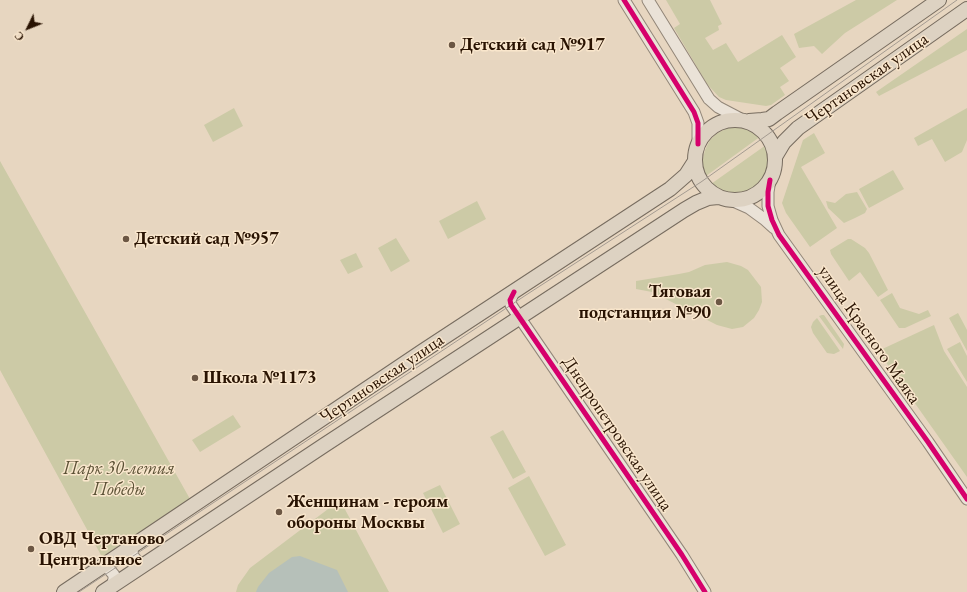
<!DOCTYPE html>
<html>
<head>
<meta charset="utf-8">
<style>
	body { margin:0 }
	#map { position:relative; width:967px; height:592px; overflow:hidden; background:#e7d6c0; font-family:"EB Garamond",serif }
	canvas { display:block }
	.north { position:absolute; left:8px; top:8px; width:40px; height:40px; -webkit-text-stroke:3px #f9e6cc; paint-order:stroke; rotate:227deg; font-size:11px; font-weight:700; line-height:16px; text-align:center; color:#291302 }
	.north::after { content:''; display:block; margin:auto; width:14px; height:18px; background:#291302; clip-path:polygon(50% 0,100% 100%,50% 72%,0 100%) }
</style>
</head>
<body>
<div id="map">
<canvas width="967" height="592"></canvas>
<div class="north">С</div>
</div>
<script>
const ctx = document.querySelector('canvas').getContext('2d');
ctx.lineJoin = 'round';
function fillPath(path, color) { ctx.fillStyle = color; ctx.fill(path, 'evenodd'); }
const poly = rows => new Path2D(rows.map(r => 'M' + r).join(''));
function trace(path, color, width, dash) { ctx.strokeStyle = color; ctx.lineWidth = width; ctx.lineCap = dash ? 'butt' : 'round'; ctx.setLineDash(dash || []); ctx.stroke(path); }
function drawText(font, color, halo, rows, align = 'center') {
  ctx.font = font + ' "EB Garamond",serif'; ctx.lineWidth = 3; ctx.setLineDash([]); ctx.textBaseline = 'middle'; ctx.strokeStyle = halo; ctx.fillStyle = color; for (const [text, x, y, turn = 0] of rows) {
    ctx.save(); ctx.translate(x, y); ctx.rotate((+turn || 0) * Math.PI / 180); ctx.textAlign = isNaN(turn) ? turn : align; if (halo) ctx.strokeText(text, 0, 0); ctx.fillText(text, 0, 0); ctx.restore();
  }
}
fillPath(poly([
	[666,0,710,0,722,24,718,26,719,30,705,38,713,50,726,43,738,62,782,35,796,57,780,68,789,81,780,87,785,95,771,105,766,106,726,100,719,97,707,84,674,28,680,24],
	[856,0,897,0,845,33,822,54,814,46,799,48,794,34],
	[967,29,967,50,879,96,876,92],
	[234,108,243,126,213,142,204,125],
	[967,108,967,140,962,152,945,162,932,139,918,146,914,138],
	[737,126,751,129,761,136,706,176,702,163,705,150,710,140,716,134,727,128],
	[814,133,825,153,801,167,837,228,810,247,786,213,782,203,803,140],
	[766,145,770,155,770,172,764,183,754,190,743,195,734,196,726,194,716,189,711,184],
	[0,161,190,499,102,557,0,370],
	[893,170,904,189,869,208,859,189],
	[857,192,867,209,865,213,855,218,844,223,828,208,826,201,835,203,846,194],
	[477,201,486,219,448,239,439,221],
	[396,238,410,261,391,272,378,248],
	[848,239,851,239,865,248,869,253,888,290,878,297,860,272,849,281,831,254,830,250],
	[356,253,363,267,348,274,340,260],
	[727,262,741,266,748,270,761,287,762,302,759,310,754,318,743,327,732,329,717,325,652,292,636,289,636,281,679,274,689,272,705,265],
	[892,293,900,308,919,314,928,310,931,316,905,328,899,328,880,300],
	[958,313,967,330,967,351,949,318],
	[822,315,824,315,844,344,843,349,819,316],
	[817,318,840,351,834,354,827,353,813,333,811,327,813,322],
	[934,325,944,351,967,387,967,477,878,351],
	[960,342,967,356,967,382,947,349],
	[233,415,241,427,200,452,192,440],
	[503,430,526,472,513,479,490,437],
	[529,476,566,545,545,556,508,488],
	[440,485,460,524,443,533,423,493],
	[340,500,389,592,236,592,238,585,250,568]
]), '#cccaa6');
fillPath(poly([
	[300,556,337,570,348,592,256,592,258,587,269,573,292,557]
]), '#b6c0b9');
const minor = poly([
	[624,0,694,112,698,123,698,144],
	[648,0,709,99,718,107,739,118],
	[770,180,768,192,768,206,772,220,779,235,928,442,967,499],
	[731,200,749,208,764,219,774,228],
	[514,292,510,300,511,305,682,555,705,592],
	[134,545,132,551,133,556,136,560,143,565],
	[101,567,108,568,114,575,114,579,112,586]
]);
const major = poly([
	'695 160a40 40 0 1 1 80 0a40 40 0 1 1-80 0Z',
	[749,121,762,120,769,119,777,113,939,0],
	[775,157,784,142,798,128,967,9],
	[64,592,423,351,670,189,686,175,695,161],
	[103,592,326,444,684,210,696,203,708,198,718,197]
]);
trace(minor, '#928678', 13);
trace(major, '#776c5f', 16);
trace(minor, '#eae2d7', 11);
trace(major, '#ddd2c2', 14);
trace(poly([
	[79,592,526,295,701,182,957,0]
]), '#a49b91', 1);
trace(poly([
	[624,0,694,112,698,123,698,144],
	[770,180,768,192,768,206,772,220,779,235,928,442,967,499],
	[514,292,510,300,511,305,682,555,705,592]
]), '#d6006c', 5);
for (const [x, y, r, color] of [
	[452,45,4,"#6c5744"],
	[126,239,4,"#6c5744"],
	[719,302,4,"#6c5744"],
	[195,378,4,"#6c5744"],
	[279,512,4,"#6c5744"],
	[31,549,4,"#6c5744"]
]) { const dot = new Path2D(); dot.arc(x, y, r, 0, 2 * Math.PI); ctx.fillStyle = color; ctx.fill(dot); trace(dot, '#f9e6cc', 1.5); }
drawText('bold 18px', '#291302', '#f9e6cc', [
	["Детский сад №917",460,45],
	["Детский сад №957",134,239],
	["Тяговая",711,292,"right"],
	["подстанция №90",711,313,"right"],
	["Школа №1173",203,378],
	["Женщинам - героям",287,502],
	["обороны Москвы",287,523],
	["ОВД Чертаново",39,539],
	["Центральное",39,560]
], 'left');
drawText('18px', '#291302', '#f9e6cc', [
	["Чертановская улица",867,79,-35],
	["улица Красного Маяка",869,335,55],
	["Чертановская улица",382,379,-34],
	["Днепропетровская улица",617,434,56]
]);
drawText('italic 18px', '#5a5034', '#f9e6cc', [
	["Парк 30-летия",119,469],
	["Победы",119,490]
]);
</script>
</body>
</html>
